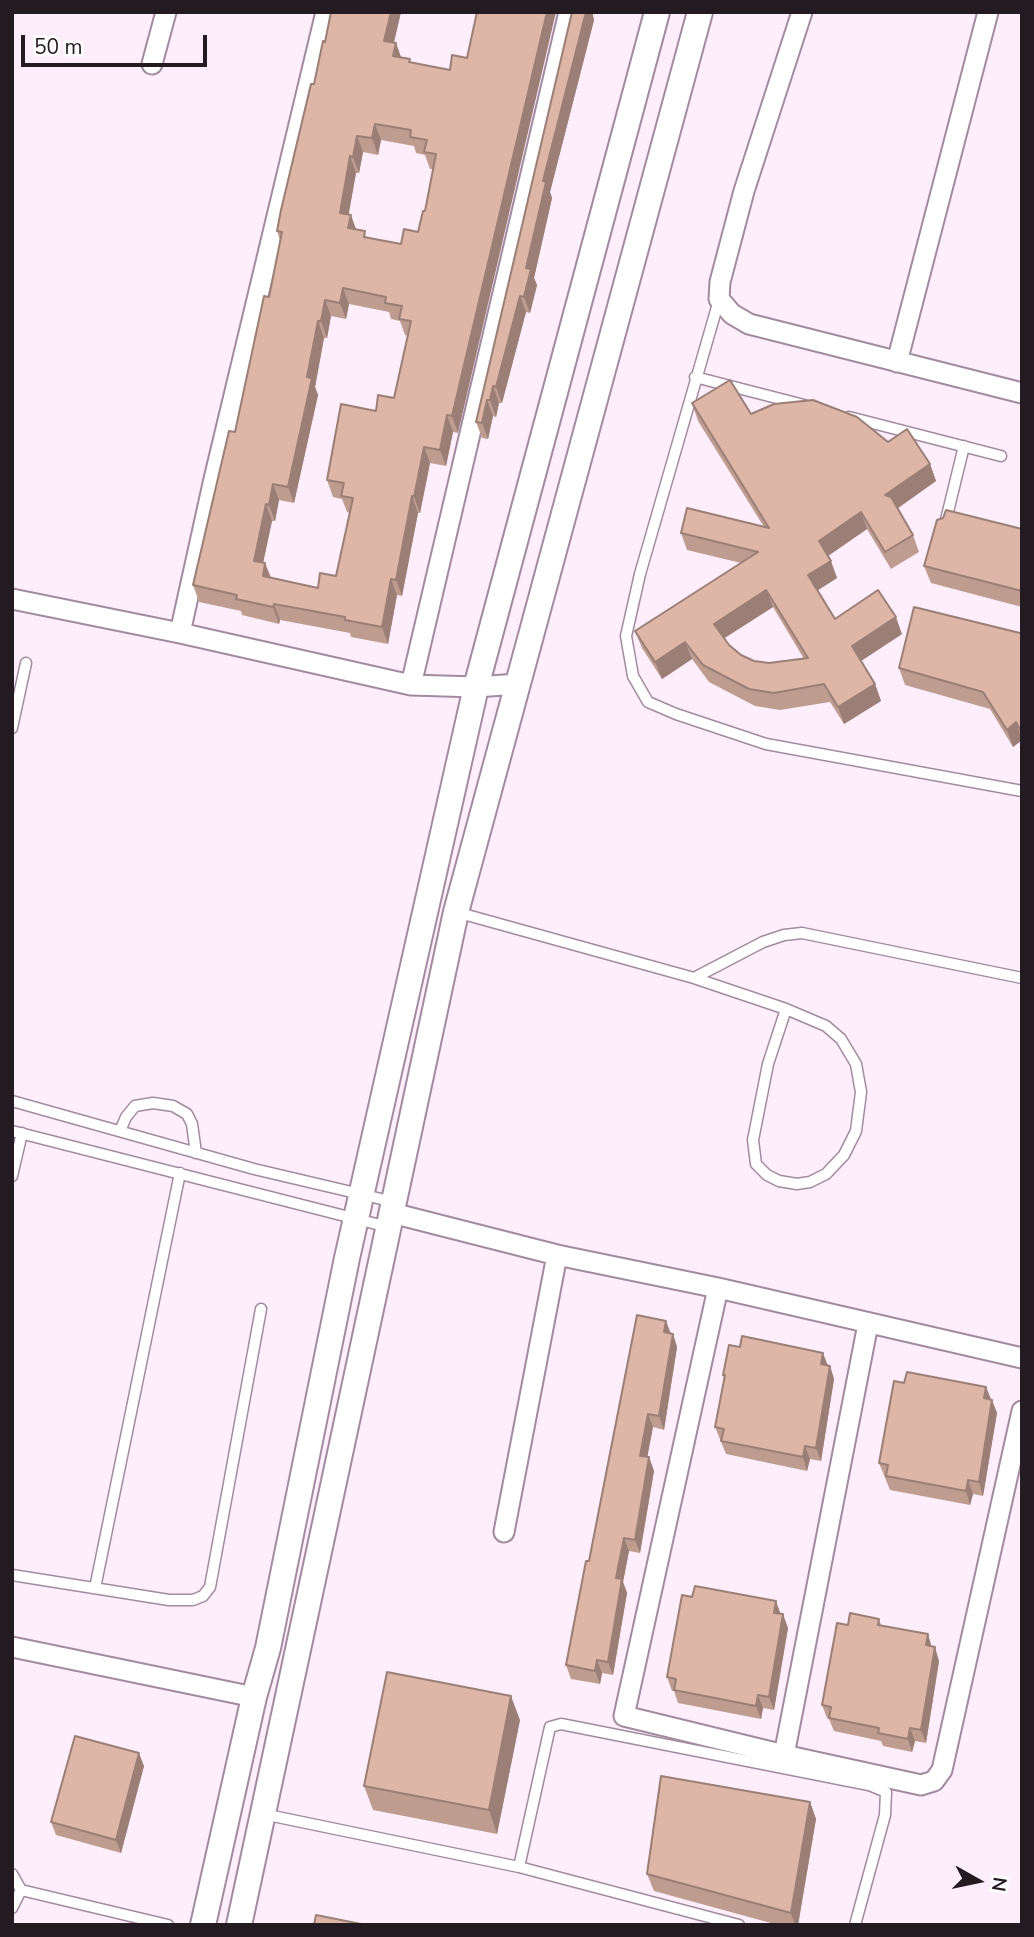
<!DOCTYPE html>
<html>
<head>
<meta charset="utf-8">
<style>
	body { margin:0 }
	#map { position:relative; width:1034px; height:1937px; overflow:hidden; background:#feeefc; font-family:"Nunito Sans",sans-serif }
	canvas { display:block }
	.frame { position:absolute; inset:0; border:14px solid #231a22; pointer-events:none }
	.north { position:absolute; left:943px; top:1846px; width:70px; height:70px; -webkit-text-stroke:5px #fff; paint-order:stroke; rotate:99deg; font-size:19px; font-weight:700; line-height:28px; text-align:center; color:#231a22 }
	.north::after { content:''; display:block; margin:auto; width:24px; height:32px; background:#231a22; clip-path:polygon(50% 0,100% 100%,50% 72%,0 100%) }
	.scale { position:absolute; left:21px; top:35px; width:186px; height:32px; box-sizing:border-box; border:4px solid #231a22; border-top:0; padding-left:9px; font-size:21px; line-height:24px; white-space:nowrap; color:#231a22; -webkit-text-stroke:5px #fff; paint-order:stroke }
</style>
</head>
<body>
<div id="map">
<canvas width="1034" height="1937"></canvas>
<div class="frame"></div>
<div class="north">N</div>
<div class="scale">50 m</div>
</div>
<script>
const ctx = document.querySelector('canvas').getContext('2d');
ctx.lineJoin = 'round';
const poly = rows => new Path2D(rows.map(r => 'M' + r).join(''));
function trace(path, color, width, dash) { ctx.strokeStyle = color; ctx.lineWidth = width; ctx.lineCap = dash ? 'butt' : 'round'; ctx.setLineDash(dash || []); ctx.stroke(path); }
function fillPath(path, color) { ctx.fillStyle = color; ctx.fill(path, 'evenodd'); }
const service = poly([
	[719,300,640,574,626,636,633,676,648,702,676,714,766,744,1022,791],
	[695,377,804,405],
	[849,417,1001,456],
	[945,524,964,446],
	[12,728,26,663],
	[456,912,694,978,786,1009,826,1026,841,1039,856,1064,861,1092,856,1131,844,1155,826,1174,810,1182,797,1184,779,1181,767,1175,756,1164,753,1140,768,1064,786,1009],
	[694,978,763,942,784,935,802,933,1022,978],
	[12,1101,254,1169,394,1202],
	[12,1131,388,1227],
	[120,1131,126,1117,135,1106,153,1103,173,1106,187,1114,192,1124,196,1153],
	[12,1176,22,1133],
	[12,1575,169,1600,193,1600,203,1596,210,1587,261,1309],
	[95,1588,180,1173],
	[263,1814,519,1867,739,1925],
	[519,1867,550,1727,561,1724,869,1785,886,1792,885,1815,855,1925],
	[12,1874,21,1890,168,1925],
	[12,1908,21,1890]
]);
const minor = poly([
	[802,12,744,191,720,282,719,299,732,314,749,324,1022,393],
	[152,64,166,12],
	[897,362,988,12],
	[12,599,180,633,411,685,476,687,518,684],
	[180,633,214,479,326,12],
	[411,685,569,12],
	[392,1213,557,1255,718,1288,1022,1358],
	[718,1288,624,1716,784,1755,921,1785,934,1781,942,1770,1022,1411],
	[504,1532,557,1255],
	[12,1647,254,1697],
	[784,1755,868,1324]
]);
const tertiary = poly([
	[203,1925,254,1697,268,1648,347,1258,476,687,657,12],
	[239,1925,456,912,700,12]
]);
trace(service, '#a28ba0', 13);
trace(minor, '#a28ba0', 23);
trace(tertiary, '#a28ba0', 28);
trace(service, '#fff', 10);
trace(minor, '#fff', 19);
trace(tertiary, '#fff', 24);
fillPath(poly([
	[331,12,401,12,394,43,396,43,401,57,411,62,450,70,458,433,453,432,446,466,430,463,420,513,418,513,402,596,397,595,388,644,351,637,350,633,280,620,279,624,242,615,241,611,199,602,193,585,235,432,269,297,280,240,277,231,325,42],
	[381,140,414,146,416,153,425,155,430,169,433,169,425,211,418,232,401,244,368,238,356,229,348,215,356,173,359,173,363,152,378,155],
	[349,304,389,312,391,319,400,321,405,335,408,336,394,398,376,411,327,480,333,497,342,499,347,512,350,513,336,576,318,588,271,577,265,563,263,563,272,521,275,521,279,500,294,503,318,395,315,387,324,338,327,338,331,316,346,319],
	[593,16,594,20,550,192,552,198,534,278,537,285,530,313,526,312,502,403,499,403,496,417,493,416,488,439,482,438,476,422],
	[692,403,751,414,888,442,930,464,936,481,898,508,913,535,919,552,891,569,867,529,828,556,837,578,818,590,835,619,902,634,861,661,875,684,881,701,844,724,830,702,780,710,755,706,709,682,692,659,662,679,642,648,635,631,741,563,687,550,681,533,764,527,698,421],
	[773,607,804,659,769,663,754,661,741,655,729,645,724,638],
	[1022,529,1022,607,931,583,924,566],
	[1022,635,1022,740,1013,747,990,709,905,685,899,668],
	[670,1333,673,1334,677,1347,664,1430,653,1427,647,1457,649,1457,654,1471,640,1553,629,1551,623,1582,627,1593,613,1675,602,1673,600,1684,571,1679,566,1665,589,1561],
	[827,1365,830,1366,834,1379,821,1461,810,1459,807,1471,726,1454,715,1427,724,1378,723,1375],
	[904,1383,986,1387,997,1413,983,1496,973,1494,970,1505,890,1490,879,1463],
	[781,1614,788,1628,774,1710,763,1708,761,1719,678,1703,674,1691,672,1691,667,1677],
	[879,1619,881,1625,932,1647,939,1661,926,1743,915,1741,912,1752,883,1746,881,1741,834,1731,829,1719,827,1718,822,1705,848,1625],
	[520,1720,497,1834,373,1810,364,1786],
	[144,1766,121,1853,56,1835,51,1822],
	[810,1802,816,1819,798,1925,778,1925,654,1891,647,1874]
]), '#be9d90');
fillPath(poly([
	[391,12,401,12,390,58,384,41],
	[547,12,556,12,458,433,452,416],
	[586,12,593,12,593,16,594,20,550,192,552,198,534,278,537,285,530,313,524,297,526,268,543,181],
	[396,43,402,60,393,56],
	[375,124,381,140,378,155,372,138],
	[357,136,363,152,359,173,353,157],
	[350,156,356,173,346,230,340,213],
	[351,215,357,232,348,228],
	[343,288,349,304,346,319,340,303],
	[520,296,526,312,502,403,496,387],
	[325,300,331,316,327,338,321,321],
	[318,321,324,338,315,387,318,395,294,503,288,487],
	[493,386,499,403,496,417,490,400],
	[487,400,493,416,488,439,482,423],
	[447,415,453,432,446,466,440,450],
	[424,447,430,463,420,513,414,497],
	[930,464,936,481,891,513,885,495],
	[273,484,279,500,275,521,269,505],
	[412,496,418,513,402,596,396,580],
	[266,504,272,521,260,577,254,561],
	[861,512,867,529,825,558,819,541],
	[831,561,837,578,815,592,808,575],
	[265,563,271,580,263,576],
	[391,579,397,595,388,644,382,627],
	[766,590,773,607,720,641,714,624],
	[274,604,280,620,279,624,273,607],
	[896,617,902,634,858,663,852,646],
	[685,642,692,659,662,679,655,662],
	[875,684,881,701,844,724,838,707],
	[1016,722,1022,740,1013,747,1007,730],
	[666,1321,671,1334,664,1332],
	[673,1334,677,1347,664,1430,659,1416],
	[823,1353,828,1366,821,1364],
	[830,1366,834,1379,821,1461,816,1448],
	[986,1387,991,1400,984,1398],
	[992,1400,997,1413,983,1496,979,1482],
	[648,1414,653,1427,645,1469,640,1456],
	[805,1446,810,1459,807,1471,803,1457],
	[649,1457,654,1471,640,1553,635,1540],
	[968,1480,973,1494,970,1505,966,1491],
	[624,1538,629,1551,623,1582,627,1593,613,1675,608,1662,616,1578],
	[776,1601,781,1615,774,1613],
	[783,1614,788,1628,774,1710,769,1697],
	[928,1634,932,1648,926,1645],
	[935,1647,939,1661,926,1743,921,1730],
	[597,1660,602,1673,600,1684,595,1671],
	[758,1695,763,1708,761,1719,756,1706],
	[511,1696,520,1720,497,1834,489,1810],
	[910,1728,915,1741,912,1752,908,1739],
	[139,1753,144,1766,121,1853,116,1840],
	[810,1802,816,1819,798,1925,795,1925,791,1913]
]), '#9b7f76');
const building = poly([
	[331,12,391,12,384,41,396,43,393,56,410,59,409,62,450,70,452,55,467,58,477,12,547,12,452,416,447,415,440,450,424,447,414,497,412,496,396,580,391,579,382,627,345,620,345,617,274,604,273,607,236,599,237,595,193,585,229,431,235,432,264,296,269,297,282,232,277,231,281,210,311,84,314,84,323,41,325,42,331,12],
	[375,124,411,130,410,137,427,140,424,152,436,154,425,211,423,211,418,232,404,229,401,244,364,237,365,231,348,228,351,215,340,213,350,156,353,157,357,136,372,138,375,124],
	[343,288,386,297,385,303,402,306,399,319,411,321,394,398,378,395,376,411,341,404,327,480,344,483,341,496,353,498,336,576,320,573,318,588,263,576,265,563,254,561,266,504,269,505,273,484,288,487,312,378,307,377,318,321,321,321,325,300,340,303,343,288],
	[572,12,586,12,543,181,546,182,526,268,531,269,524,297,520,296,496,387,493,386,490,400,487,400,482,423,476,422,572,12],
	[730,380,751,414,774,404,813,400,857,417,888,442,907,429,930,464,885,495,891,497,913,535,885,552,861,512,819,541,831,561,808,575,835,619,878,590,896,617,852,646,875,684,838,707,824,684,774,693,749,689,703,665,685,642,655,662,635,631,758,552,681,533,687,508,769,528,692,403,730,380],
	[766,590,808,658,769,663,754,661,741,655,729,645,714,624,766,590],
	[946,510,1022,529,1022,591,924,566,937,520,943,518,946,510],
	[914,607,1020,633,1022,635,1022,733,1016,722,1007,730,983,692,899,668,914,607],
	[637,1315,666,1321,664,1332,673,1334,659,1416,648,1414,640,1456,649,1457,635,1540,624,1538,616,1578,622,1579,608,1662,597,1660,595,1671,566,1665,586,1561,589,1561,637,1315],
	[742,1336,823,1353,821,1364,830,1366,816,1448,805,1446,803,1457,721,1441,724,1429,715,1427,725,1375,723,1375,729,1345,740,1347,742,1336],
	[907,1372,986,1387,984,1398,992,1400,979,1482,968,1480,966,1491,886,1476,888,1465,879,1463,894,1381,904,1383,907,1372],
	[695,1586,776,1601,774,1613,783,1614,769,1697,758,1695,756,1706,674,1690,676,1679,667,1677,682,1595,692,1597,695,1586],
	[850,1613,879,1619,878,1625,928,1634,926,1645,935,1647,921,1730,910,1728,908,1739,878,1733,879,1728,829,1718,831,1707,822,1705,837,1623,848,1625,850,1613],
	[387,1672,511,1696,489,1810,364,1786,387,1672],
	[75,1736,139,1753,116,1840,51,1822,75,1736],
	[661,1776,810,1802,791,1913,647,1874,661,1776],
	[316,1915,366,1925,314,1925,316,1915]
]);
fillPath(building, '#ddb6a8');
trace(building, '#9b7f76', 2);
</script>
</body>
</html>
